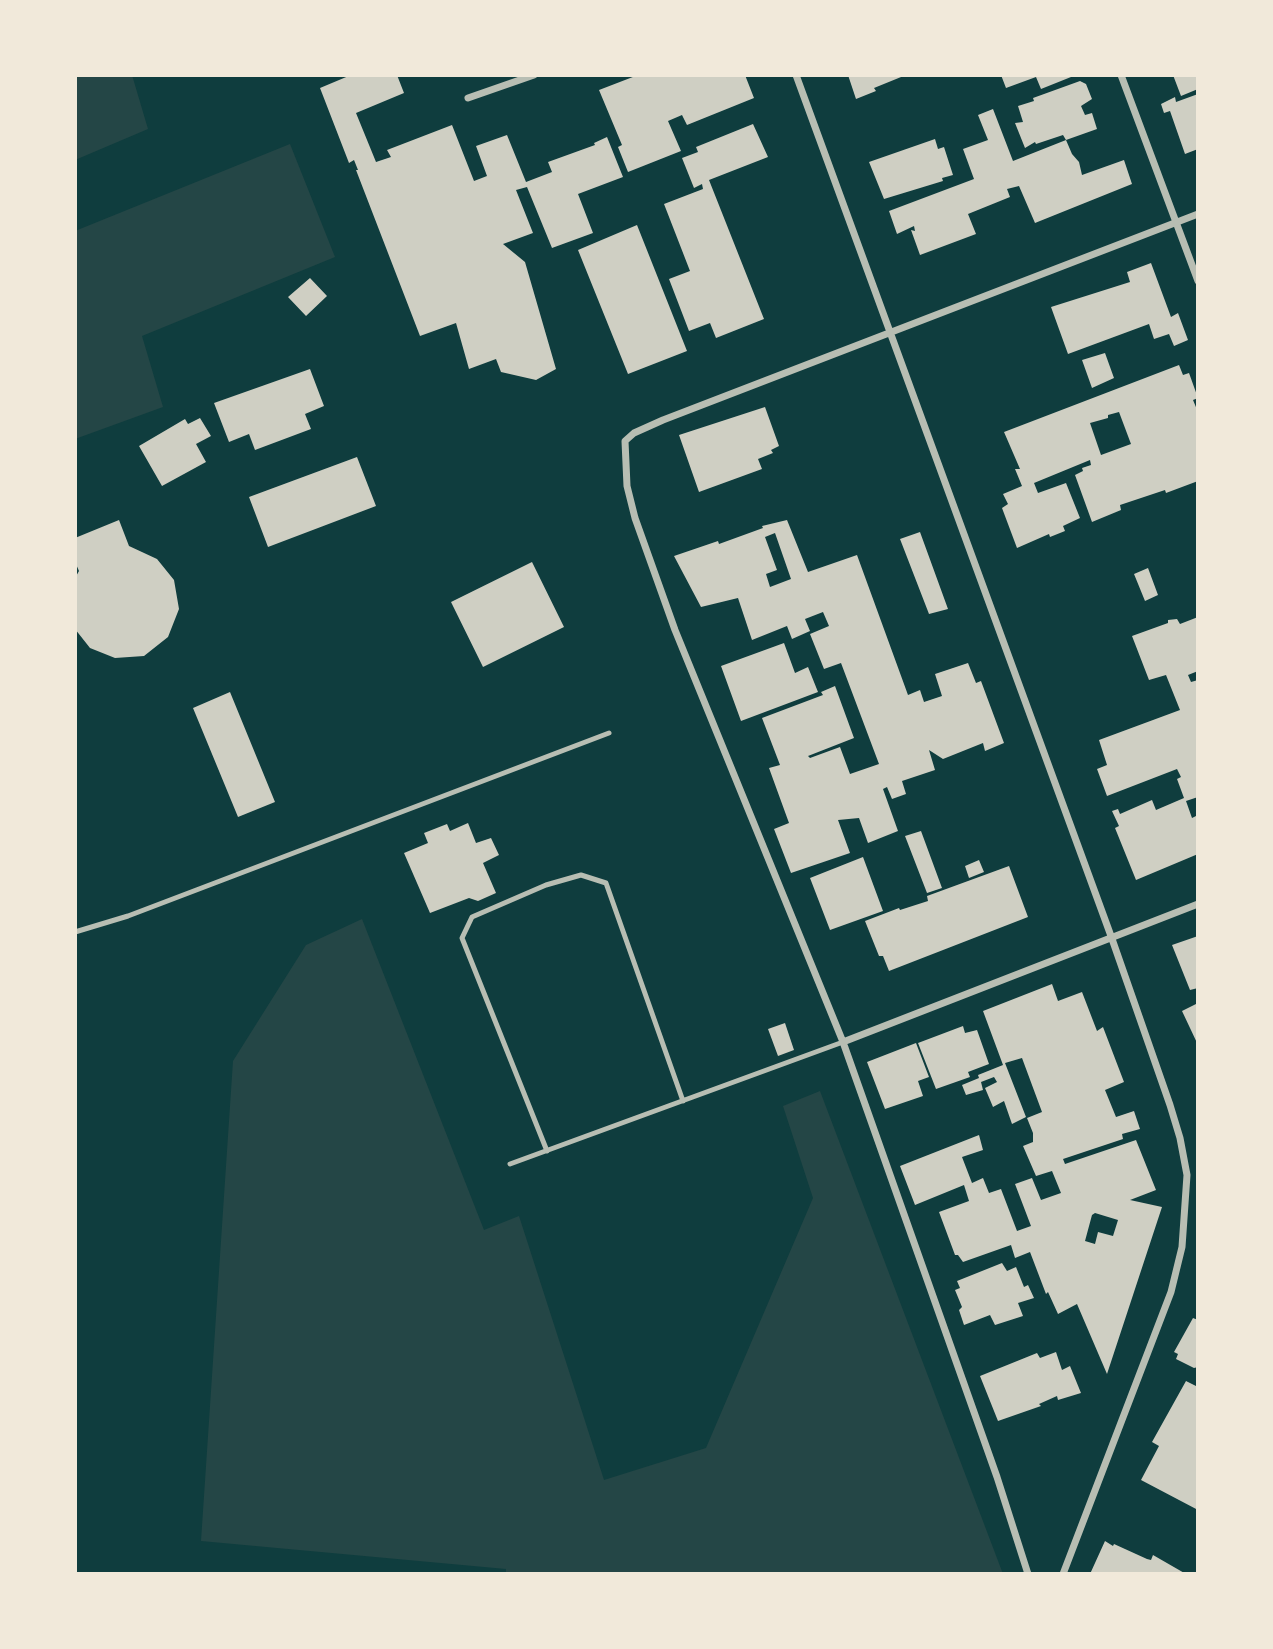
<!DOCTYPE html>
<html>
<head>
<meta charset="utf-8">
<style>
	body { margin:0 }
	#map { position:relative; width:1273px; height:1649px; overflow:hidden; background:#0f3d3e; font-family:"Space Grotesk",sans-serif }
	canvas { display:block }
	.frame { position:absolute; inset:0; border:77px solid #f1e9da; pointer-events:none }
</style>
</head>
<body>
<div id="map">
<canvas width="1273" height="1649"></canvas>
<div class="frame"></div>
</div>
<script>
const ctx = document.querySelector('canvas').getContext('2d');
ctx.lineJoin = 'round';
function fillPath(path, color) { ctx.fillStyle = color; ctx.fill(path, 'evenodd'); }
const poly = rows => new Path2D(rows.map(r => 'M' + r).join(''));
function trace(path, color, width, dash) { ctx.strokeStyle = color; ctx.lineWidth = width; ctx.lineCap = dash ? 'butt' : 'round'; ctx.setLineDash(dash || []); ctx.stroke(path); }
fillPath(poly([
	[75,75,132,75,148,129,75,160],
	[290,144,335,257,142,336,163,407,75,439,75,231],
	[362,919,484,1230,519,1216,604,1480,706,1448,813,1198,783,1106,820,1091,1003,1574,506,1574,506,1569,201,1541,233,1061,306,945]
]), '#244646');
fillPath(poly([
	[351,75,397,75,404,93,356,113,376,162,391,157,387,150,452,125,474,181,487,176,476,146,507,135,526,182,552,172,548,162,595,145,594,143,607,137,623,177,578,194,593,233,552,248,527,187,516,190,533,233,503,244,525,262,556,369,536,380,501,372,496,359,469,369,456,323,420,336,356,170,358,170,354,160,349,163,320,88],
	[638,75,745,75,754,98,687,125,682,115,668,121,681,151,628,172,618,147,622,145,599,90],
	[848,75,906,75,874,88,876,91,856,99],
	[1001,75,1076,75,1041,89,1036,77,1006,88],
	[1173,75,1198,75,1198,89,1181,96],
	[1080,81,1086,84,1092,99,1081,106,1085,115,1092,113,1097,129,1066,140,1072,154,1079,162,1082,175,1124,160,1132,184,1035,223,1019,186,1007,189,1010,197,968,214,976,234,920,255,911,230,915,231,914,226,897,234,889,211,974,179,963,149,988,140,978,115,993,109,1013,161,1066,140,1063,135,1036,144,1035,142,1025,148,1015,123,1023,122,1018,106,1034,101,1033,98],
	[1198,94,1198,149,1185,154,1170,111,1164,113,1161,104,1175,97,1176,102],
	[753,124,768,157,709,180,764,319,716,338,710,323,689,331,669,279,690,271,664,204,703,189,702,184,694,188,682,158,698,152,696,147],
	[935,139,938,149,944,147,953,175,942,178,943,181,884,199,869,162],
	[637,225,687,351,628,374,578,250],
	[1151,263,1171,317,1178,313,1188,340,1174,346,1169,334,1154,339,1149,324,1068,354,1051,307,1130,282,1127,272],
	[310,278,327,296,306,316,288,297],
	[1105,353,1114,378,1092,388,1082,360],
	[1179,365,1183,375,1189,373,1198,398,1193,400,1198,412,1198,481,1166,493,1165,490,1120,505,1121,510,1092,522,1075,475,1083,471,1082,468,1091,465,1090,460,1034,483,1038,493,1066,483,1080,518,1063,526,1065,531,1050,537,1049,534,1017,548,1002,508,1008,504,1003,494,1022,486,1015,469,1020,469,1004,432],
	[1119,412,1131,444,1101,455,1090,423,1108,418,1108,415],
	[310,369,324,406,305,414,311,429,255,450,249,434,229,442,214,403],
	[765,407,779,446,771,450,773,453,758,459,762,469,699,492,679,435],
	[200,418,211,436,196,444,206,462,162,486,139,446,185,419,188,424],
	[357,457,376,506,268,547,249,497],
	[119,520,129,546,157,559,174,580,179,609,168,637,144,656,115,658,90,648,75,629,75,578,79,571,75,562,75,538],
	[787,520,808,572,857,555,908,695,920,690,924,702,942,696,935,674,968,663,976,683,981,681,1004,743,985,751,983,743,943,759,929,750,935,770,902,781,906,794,892,799,887,787,883,789,898,831,868,843,859,818,838,820,850,853,791,873,774,829,789,823,769,768,780,765,762,718,823,695,821,692,835,686,854,738,808,756,810,758,840,747,850,774,879,764,841,663,824,669,810,634,829,626,823,612,805,619,810,631,792,639,787,626,752,640,738,598,701,607,674,556,718,541,719,544,763,528,762,526],
	[775,533,791,579,770,587,766,574,777,570,765,537],
	[920,532,948,609,929,614,900,539],
	[532,562,564,627,483,667,451,602],
	[1148,568,1158,595,1145,601,1134,574],
	[1198,617,1198,671,1188,675,1191,682,1198,680,1198,797,1186,801,1192,818,1198,815,1198,854,1136,880,1115,828,1119,826,1112,811,1118,809,1120,814,1152,800,1156,810,1184,798,1177,779,1181,777,1177,769,1107,796,1097,769,1107,765,1099,740,1180,710,1166,675,1149,680,1132,636,1168,623,1168,620,1177,619,1180,624],
	[784,643,795,673,808,667,818,692,741,721,721,666],
	[230,692,275,802,238,817,193,708],
	[468,823,476,843,491,838,499,855,483,863,496,893,478,901,469,898,430,913,404,853,428,843,424,833,447,824,450,831],
	[921,831,942,888,927,893,905,836],
	[863,857,883,911,830,930,810,878],
	[979,860,984,872,969,878,965,866],
	[1009,866,1028,917,889,971,883,956,879,956,865,921,899,908,900,910,928,901,927,896],
	[1198,936,1198,988,1190,990,1172,945],
	[1052,984,1058,1001,1082,992,1097,1031,1103,1027,1124,1082,1105,1090,1116,1117,1134,1111,1140,1129,1122,1134,1123,1139,1063,1159,1065,1164,1136,1140,1156,1190,1130,1200,1162,1207,1107,1374,1077,1304,1058,1314,1048,1292,1046,1294,1030,1252,1015,1258,1011,1245,963,1262,958,1255,955,1255,939,1212,969,1201,964,1185,915,1205,900,1166,979,1135,983,1150,962,1157,972,1183,983,1178,989,1193,1001,1189,1017,1231,1031,1226,1015,1184,1032,1178,1041,1200,1061,1193,1052,1171,1036,1176,1023,1146,1033,1142,1033,1133,1027,1118,1042,1112,1022,1058,1005,1063,1026,1117,1012,1124,1004,1101,993,1107,985,1088,997,1082,994,1077,981,1082,983,1090,966,1095,962,1085,979,1078,978,1075,1003,1065,983,1011],
	[1095,1213,1118,1220,1113,1236,1098,1232,1095,1244,1085,1241,1092,1215],
	[1198,1003,1198,1045,1182,1011],
	[785,1023,794,1050,778,1056,768,1029],
	[963,1026,965,1033,977,1030,989,1064,968,1072,970,1077,936,1089,918,1043],
	[916,1043,929,1077,918,1081,923,1096,885,1109,867,1062],
	[1002,1263,1007,1271,1016,1267,1024,1287,1028,1285,1034,1298,1018,1303,1023,1316,995,1325,990,1315,964,1325,959,1310,962,1307,955,1290,960,1288,957,1281],
	[1193,1318,1198,1320,1198,1367,1194,1368,1176,1359,1178,1354,1174,1352],
	[1056,1352,1062,1370,1070,1366,1081,1393,1058,1400,1057,1396,1039,1404,1041,1406,998,1421,980,1376,1037,1353,1040,1358],
	[1186,1381,1198,1387,1198,1510,1141,1480,1159,1446,1152,1442],
	[1105,1541,1113,1546,1114,1544,1147,1559,1151,1560,1153,1555,1186,1574,1090,1574]
]), '#cfcfc3');
trace(poly([
	[75,932,128,916,609,733],
	[547,1151,462,938,472,917,546,885,581,875,606,883,683,1101],
	[510,1164,843,1042]
]), '#b8beb3', 5);
trace(poly([
	[796,75,1111,936,1170,1105,1180,1138,1187,1175,1182,1247,1171,1292,1063,1574],
	[1121,75,1198,281],
	[468,98,534,75],
	[843,1042,1198,904],
	[1028,1574,997,1477,843,1042,675,630,635,518,627,486,625,441,634,433,663,420,1198,214]
]), '#b8beb3', 7);
</script>
</body>
</html>
